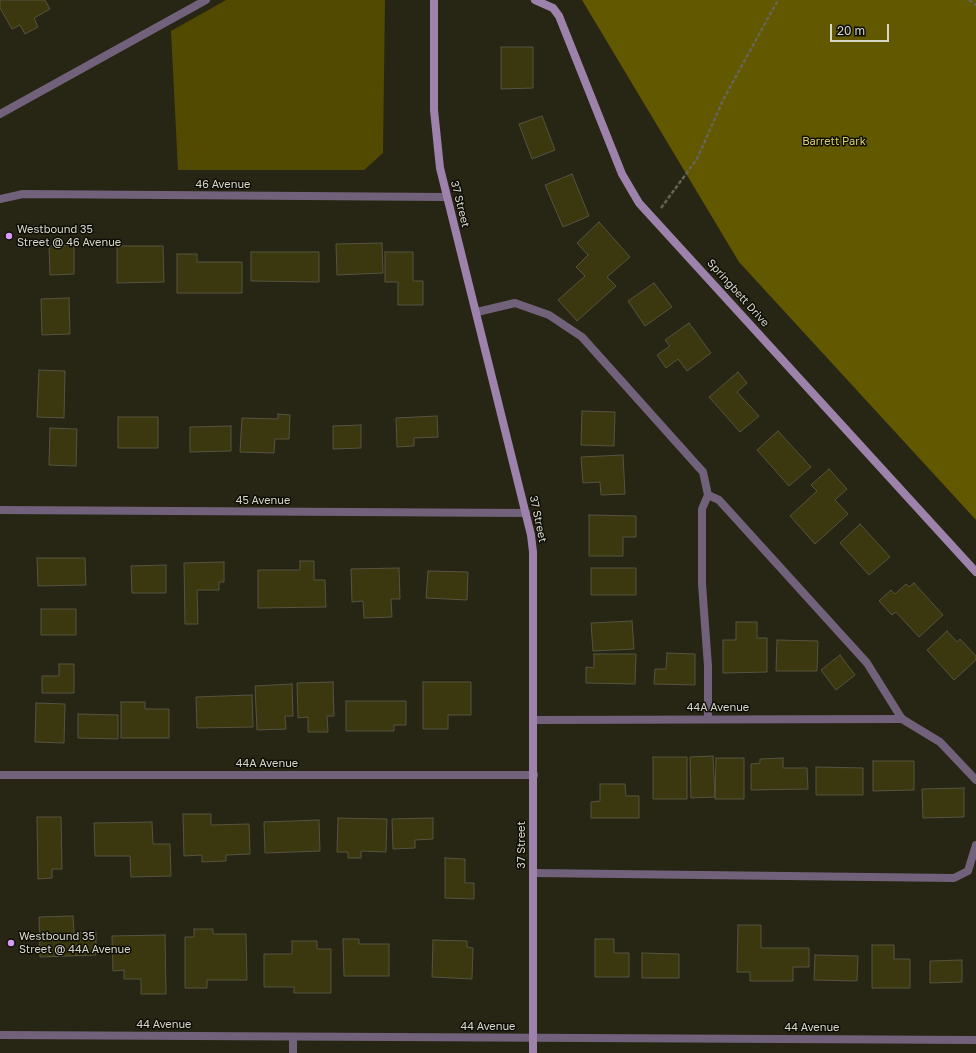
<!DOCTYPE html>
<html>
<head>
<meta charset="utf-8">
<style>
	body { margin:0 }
	#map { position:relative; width:976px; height:1053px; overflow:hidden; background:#272614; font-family:"Golos Text",sans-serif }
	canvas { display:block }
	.scale { position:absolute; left:830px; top:24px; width:59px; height:18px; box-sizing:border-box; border:2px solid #d6d6ca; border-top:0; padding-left:5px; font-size:12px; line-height:14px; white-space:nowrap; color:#d6d6ca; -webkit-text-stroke:3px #0f0e07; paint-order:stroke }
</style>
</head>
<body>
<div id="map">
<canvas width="976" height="1053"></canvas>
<div class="scale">20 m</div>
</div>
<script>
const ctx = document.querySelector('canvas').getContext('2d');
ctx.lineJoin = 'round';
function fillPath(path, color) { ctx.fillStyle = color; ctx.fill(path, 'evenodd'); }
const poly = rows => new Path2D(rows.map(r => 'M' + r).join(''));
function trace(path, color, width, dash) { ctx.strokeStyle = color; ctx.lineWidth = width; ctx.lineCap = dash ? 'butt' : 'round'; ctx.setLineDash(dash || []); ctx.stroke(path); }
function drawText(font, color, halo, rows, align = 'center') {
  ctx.font = font + ' "Golos Text",sans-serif'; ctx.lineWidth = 3; ctx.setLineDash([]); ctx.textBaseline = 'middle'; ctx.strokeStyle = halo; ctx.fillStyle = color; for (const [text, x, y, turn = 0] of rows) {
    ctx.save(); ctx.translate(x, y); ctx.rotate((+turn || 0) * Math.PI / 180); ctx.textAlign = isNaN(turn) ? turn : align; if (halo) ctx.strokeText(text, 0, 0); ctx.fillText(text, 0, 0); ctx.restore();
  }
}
fillPath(poly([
	[226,0,385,0,383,153,364,170,178,170,171,31]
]), '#514a00');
fillPath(poly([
	[582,0,976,0,976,520,739,262]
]), '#615800');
const building = poly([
	[0,0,45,0,50,9,34,18,38,27,25,34,20,25,12,29,0,8,0,0],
	[501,47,533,47,533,88,501,89,501,47],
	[542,116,555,150,532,159,519,124,542,116],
	[572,174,589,216,563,227,545,185,572,174],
	[599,222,630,257,607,277,616,286,577,321,558,300,585,276,576,267,588,255,577,243,599,222],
	[382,243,383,273,337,275,336,244,382,243],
	[74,245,74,274,50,275,49,246,74,245],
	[117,246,163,246,164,282,117,283,117,246],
	[251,252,319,252,319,282,251,281,251,252],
	[385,252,413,252,413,281,423,281,423,305,398,305,398,282,385,282,385,252],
	[177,254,197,254,197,262,242,262,242,293,177,293,177,254],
	[654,283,672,307,645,326,628,301,654,283],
	[69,298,70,334,42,335,41,299,69,298],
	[689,323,711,353,687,371,678,359,666,368,657,355,670,346,665,340,689,323],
	[39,370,65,371,64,418,37,417,39,370],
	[738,372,747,383,737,392,759,416,740,432,709,397,738,372],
	[582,411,615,412,614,446,581,445,582,411],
	[278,414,290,415,289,439,275,439,274,453,240,452,242,418,278,419,278,414],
	[437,416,438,437,414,438,414,446,397,447,396,418,437,416],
	[118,417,158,417,158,448,118,448,118,417],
	[361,425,361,448,333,449,333,426,361,425],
	[231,426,231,451,190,452,190,427,231,426],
	[50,428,77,429,76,466,49,465,50,428],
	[778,431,811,467,789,486,757,450,778,431],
	[623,455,625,494,601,495,600,482,583,483,581,457,623,455],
	[829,469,847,489,835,500,848,514,815,544,790,516,817,491,811,485,829,469],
	[589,515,636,516,636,537,623,537,623,556,589,556,589,515],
	[860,524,890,557,869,575,840,543,860,524],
	[37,558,85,558,86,585,38,586,37,558],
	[300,561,314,561,314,580,325,580,326,607,258,608,258,570,300,570,300,561],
	[224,562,224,582,219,582,219,590,197,590,198,624,185,624,184,563,224,562],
	[166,565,166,593,132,593,131,566,166,565],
	[399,568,400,599,391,599,392,617,364,618,363,601,352,602,351,569,399,568],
	[591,568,636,568,636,595,591,595,591,568],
	[428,571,468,572,467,600,426,598,428,571],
	[914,583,943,615,919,637,896,612,892,615,879,601,891,590,895,594,906,584,909,587,914,583],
	[41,609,76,609,76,635,41,635,41,609],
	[632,621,634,649,593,651,591,623,632,621],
	[736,622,757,622,757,638,767,638,767,672,723,673,723,640,736,640,736,622],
	[947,631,957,642,960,639,976,656,976,660,954,680,927,650,947,631],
	[777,640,818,641,817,671,776,671,777,640],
	[667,653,695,654,695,685,654,684,655,669,666,669,667,653],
	[594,654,636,654,635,684,586,683,586,667,594,668,594,654],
	[840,655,855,675,836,690,821,670,840,655],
	[59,664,74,664,74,693,42,693,42,676,59,676,59,664],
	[333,682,334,716,327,716,328,732,308,732,308,717,298,718,297,683,333,682],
	[423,682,471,682,471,715,448,715,448,729,423,729,423,682],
	[292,684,293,716,285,716,286,729,257,730,255,686,292,684],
	[252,695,253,727,197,728,196,697,252,695],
	[346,701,406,701,406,725,394,725,394,731,346,731,346,701],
	[121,702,145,702,145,709,169,709,169,738,121,738,121,702],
	[36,703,65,704,64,743,35,742,36,703],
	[78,714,118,715,118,739,78,738,78,714],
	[713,756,715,797,691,798,690,757,713,756],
	[653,757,687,757,687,799,653,799,653,757],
	[716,758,744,758,744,799,715,799,716,758],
	[783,758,783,768,807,768,808,789,751,790,751,764,760,763,760,759,783,758],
	[873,761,914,761,914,790,873,791,873,761],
	[816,767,863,768,863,795,816,795,816,767],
	[600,784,625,784,626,796,639,796,639,818,591,818,591,802,600,801,600,784],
	[964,788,964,817,923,818,922,789,964,788],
	[183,814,211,814,211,825,249,824,250,854,226,855,226,861,202,862,202,855,184,856,183,814],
	[37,817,61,817,62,869,52,869,52,878,38,879,37,817],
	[338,818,387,819,386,852,361,851,361,858,348,858,348,852,337,852,338,818],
	[433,818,433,839,415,840,415,848,393,849,392,819,433,818],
	[319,820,320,851,265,853,264,822,319,820],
	[152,822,153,844,170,844,171,876,131,877,130,856,95,856,94,823,152,822],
	[445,858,465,859,465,883,474,883,474,899,445,898,445,858],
	[73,916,74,933,96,932,96,955,40,957,39,917,73,916],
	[738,925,761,925,761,948,809,948,809,967,793,967,793,981,750,981,750,972,737,972,738,925],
	[194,929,213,929,213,934,246,934,247,980,207,980,207,988,185,988,185,937,194,937,194,929],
	[165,935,166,994,141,994,141,979,124,979,124,970,113,971,112,936,165,935],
	[343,939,359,939,359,944,389,944,389,976,344,976,343,939],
	[595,939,614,939,614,953,629,953,629,977,595,977,595,939],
	[433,940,467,941,467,947,473,948,472,979,432,977,433,940],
	[292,941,317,941,317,949,331,949,331,993,294,993,294,987,264,987,264,954,292,954,292,941],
	[872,945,894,945,894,959,910,959,910,988,872,988,872,945],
	[642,953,679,954,679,978,642,978,642,953],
	[815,955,858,956,857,981,814,980,815,955],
	[962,960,962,982,930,983,930,961,962,960]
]);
fillPath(building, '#3b370e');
trace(building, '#565441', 1);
trace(poly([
	[969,0,976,5],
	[661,208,697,159,724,98,778,0]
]), '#666555', 2.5, [4, 2]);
trace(poly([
	[0,114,206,0],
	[477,312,515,303,549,315,582,337,703,472,708,495,719,500,867,663,902,719,940,742,976,780],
	[708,495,702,509,702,584,708,666,708,719],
	[533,873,954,878,968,871,976,845],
	[293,1037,293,1053]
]), '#72617b', 8);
trace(poly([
	[0,199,23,194,446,197],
	[0,510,526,513],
	[533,720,902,719],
	[0,775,534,775],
	[0,1035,976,1040]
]), '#72617b', 8);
trace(poly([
	[434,0,434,110,440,168,531,535,533,552,533,1053],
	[535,0,553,8,559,16,622,174,639,203,976,572]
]), '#9d83ac', 8);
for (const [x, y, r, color] of [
	[9,236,4,"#d89af8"],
	[11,943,4,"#d89af8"]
]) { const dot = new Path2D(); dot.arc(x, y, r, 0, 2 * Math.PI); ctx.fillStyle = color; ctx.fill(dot); trace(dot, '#0f0e07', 1.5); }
drawText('11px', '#dbd068', '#0f0e07', [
	["Barrett Park",834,142]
]);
drawText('11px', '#d6d6ca', '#0f0e07', [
	["46 Avenue",223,185],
	["37 Street",460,204,76],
	["Springbett Drive",738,293,48],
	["45 Avenue",263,501],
	["37 Street",538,519,78],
	["44A Avenue",718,708],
	["44A Avenue",267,764],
	["37 Street",522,845,-90],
	["44 Avenue",164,1025],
	["44 Avenue",488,1027],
	["44 Avenue",812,1028]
]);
drawText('11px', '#d6d6ca', '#0f0e07', [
	["Westbound 35",17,230],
	["Street @ 46 Avenue",17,243],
	["Westbound 35",19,937],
	["Street @ 44A Avenue",19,950]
], 'left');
</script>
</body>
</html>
